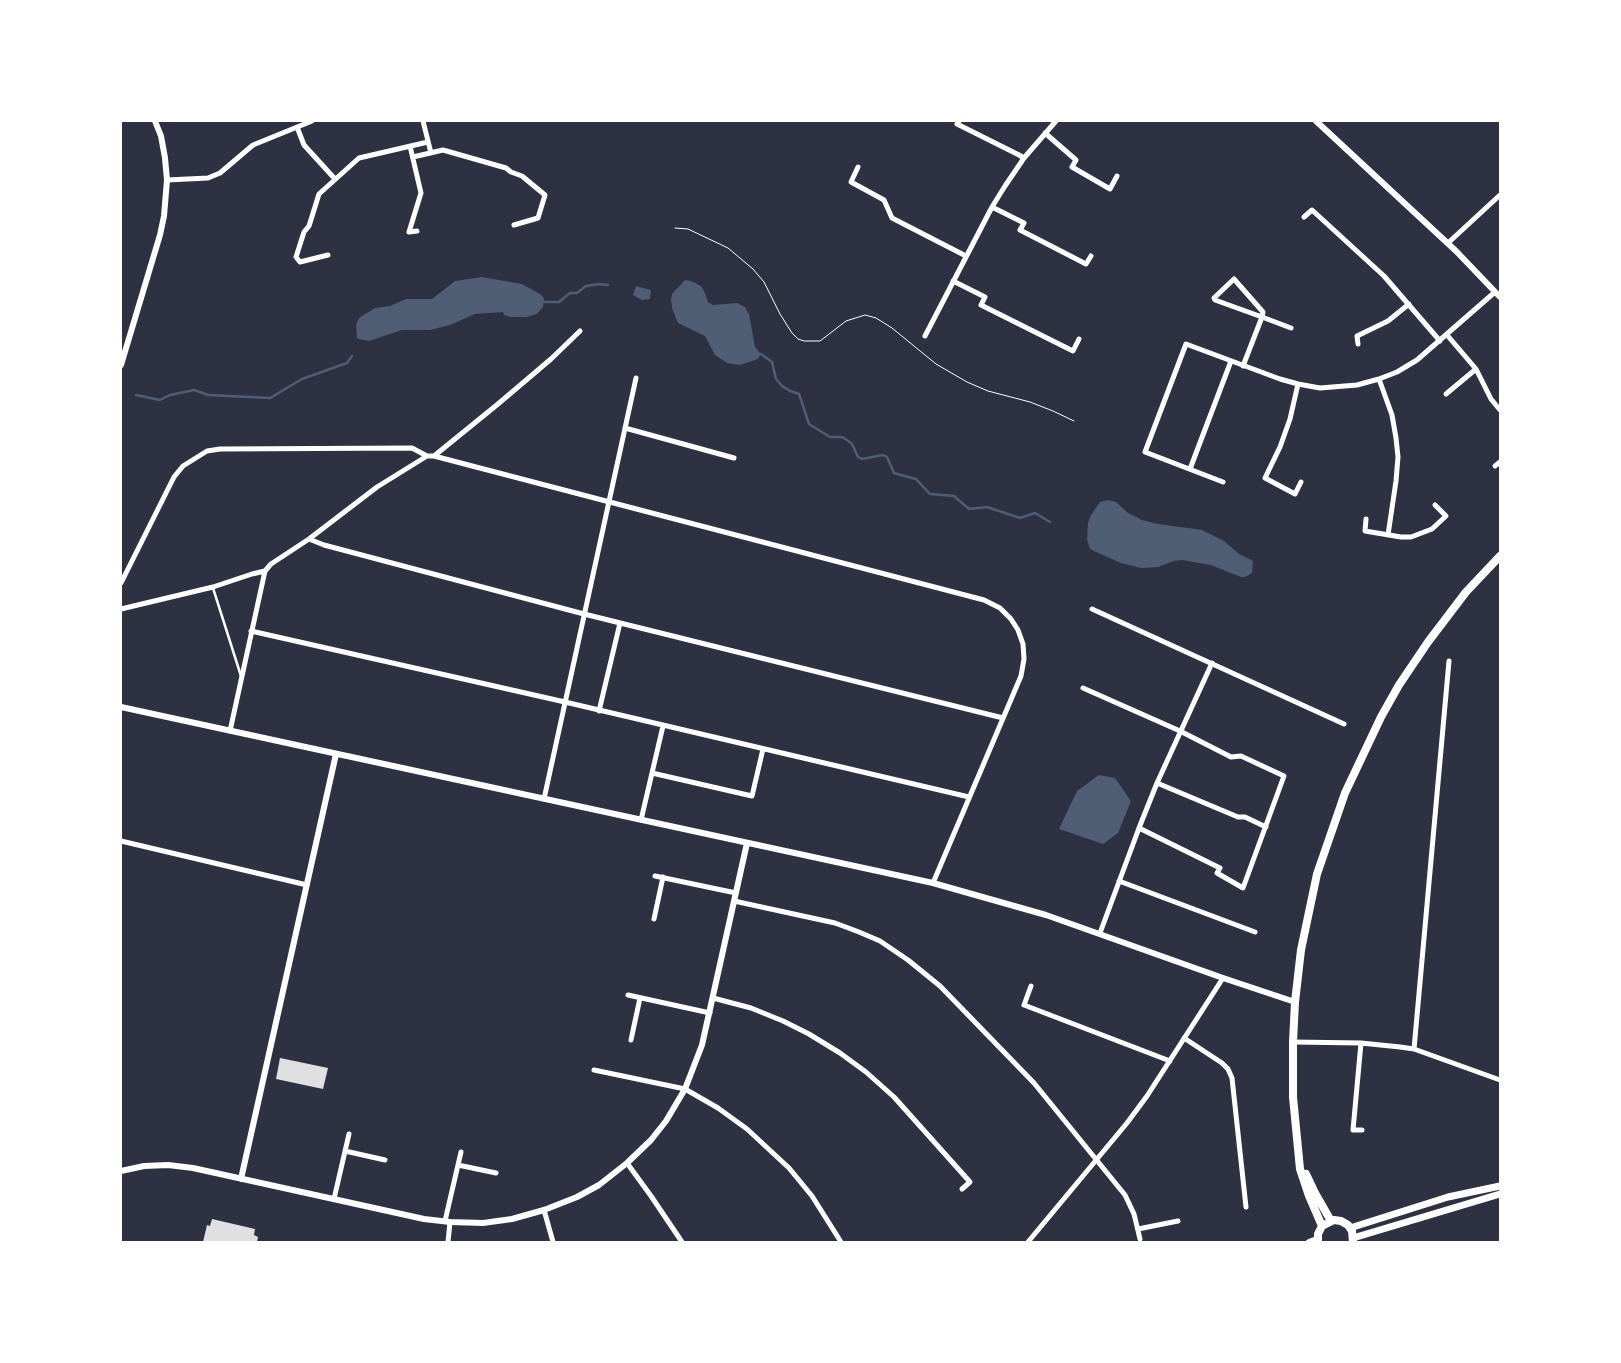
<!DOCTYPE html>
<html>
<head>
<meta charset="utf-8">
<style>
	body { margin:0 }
	#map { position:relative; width:1621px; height:1363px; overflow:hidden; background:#2d3142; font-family:Raleway,sans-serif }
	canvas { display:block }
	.frame { position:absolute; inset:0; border:122px solid #fff; pointer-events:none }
</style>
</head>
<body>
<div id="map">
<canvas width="1621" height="1363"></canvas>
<div class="frame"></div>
</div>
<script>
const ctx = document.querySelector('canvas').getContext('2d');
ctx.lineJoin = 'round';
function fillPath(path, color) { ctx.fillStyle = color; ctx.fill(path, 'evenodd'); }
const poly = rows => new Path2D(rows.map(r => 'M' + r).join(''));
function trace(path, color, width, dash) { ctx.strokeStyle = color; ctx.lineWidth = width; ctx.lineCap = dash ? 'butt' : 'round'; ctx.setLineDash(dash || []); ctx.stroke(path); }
fillPath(poly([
	[482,277,522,284,540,294,544,298,543,307,537,314,526,317,510,317,504,315,503,312,475,314,450,325,430,330,402,330,369,341,359,339,357,338,356,325,359,318,375,308,390,306,406,299,432,299,455,281],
	[685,280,691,281,701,286,705,293,708,302,713,305,737,303,745,307,749,314,755,347,761,354,758,359,740,365,727,363,715,355,705,336,678,323,672,308,671,300,672,294],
	[636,286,651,290,650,299,642,300,633,295],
	[1108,500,1116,502,1128,513,1142,520,1158,524,1202,530,1224,541,1239,554,1253,561,1252,573,1245,577,1241,577,1211,565,1182,560,1174,561,1158,567,1141,568,1121,563,1094,551,1090,549,1087,539,1088,523,1091,515,1100,502],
	[1099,775,1115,778,1131,801,1118,833,1103,844,1059,829,1077,791]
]), '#4f5d75');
trace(poly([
	[544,302,559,302,570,293,577,293,586,286,599,284,608,285],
	[761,354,772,362,776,379,782,386,790,391,799,394,809,424,830,437,842,437,847,440,852,444,858,457,862,459,883,455,887,457,894,473,916,479,930,494,954,496,969,509,987,507,1020,518,1035,513,1050,522],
	[136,395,160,400,170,395,194,390,208,395,270,398,302,379,347,363,352,356]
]), '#4f5d75', 2.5);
fillPath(poly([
	[280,1058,328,1068,323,1089,276,1079],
	[212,1219,255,1229,254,1235,258,1237,257,1242,203,1242,207,1225,210,1226]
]), '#e0e0e3');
trace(poly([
	[675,228,688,229,728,248,753,269,764,282,780,314,792,333,798,339,804,341,820,341,846,321,865,315,876,318,892,328,936,364,967,382,988,391,1030,402,1053,411,1074,421]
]), '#fff', 1);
trace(poly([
	[213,588,241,676]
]), '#fff', 2.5);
trace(poly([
	[423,121,431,153],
	[959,121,957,124,1019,155,1024,158],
	[297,127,304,145,335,179],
	[1045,133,1076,160,1072,167,1110,189,1117,176],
	[410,146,421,193,409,232,417,231],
	[413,157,443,150,506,168,511,172,522,176,545,195,538,218,514,225],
	[858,167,851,182,884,200,892,218,966,256],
	[167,180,208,178,220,173,253,145,312,121],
	[992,207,1024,223,1020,230,1086,264,1091,256],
	[1304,217,1312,210,1384,276,1440,341],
	[1448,243,1500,195],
	[328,255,300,262,296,257,304,232,309,226,319,194,359,158,428,142],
	[953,281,985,297,981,305,1073,351,1079,339],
	[1447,335,1476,369,1491,399,1500,410],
	[925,336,992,207,1005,186,1024,158,1056,121],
	[1358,344,1357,336,1388,321,1409,304],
	[1243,366,1262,317,1215,300,1214,298,1234,279,1263,312,1262,317,1291,328],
	[1379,379,1392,415,1396,438,1398,457,1396,481,1388,535],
	[1298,384,1290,419,1280,447,1265,478,1295,494,1301,482],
	[1446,394,1476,369],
	[625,428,734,458],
	[434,456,984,600,1000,608,1011,619,1018,630,1023,644,1024,659,1021,676,933,883],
	[1495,466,1500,462],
	[1190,469,1231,361],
	[1223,482,1145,452,1186,344,1280,379,1298,384,1320,388,1357,385,1379,379,1397,372,1417,360,1495,292],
	[1366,519,1365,531,1401,537,1411,537,1432,529,1446,516,1435,505],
	[309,539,324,545,584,614,1003,718],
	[121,583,174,477,183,466,207,451,220,449,412,448,427,456],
	[121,609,213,587,252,574,265,571,271,564,309,539,377,487,427,456,434,456,498,404,551,359,580,331],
	[1092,609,1344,724],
	[251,631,565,702,969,797],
	[1083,688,1180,731,1231,757,1241,756,1284,776,1243,888,1217,873,1220,868,1139,828],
	[599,711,620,623],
	[230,731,265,571],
	[652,773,752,796,763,749],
	[1157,783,1238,817,1245,817,1266,827],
	[544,799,636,378],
	[641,820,663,726],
	[121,841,307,885],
	[655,876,736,893],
	[1119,881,1255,932],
	[734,901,835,923,859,932,880,941,908,960,940,986,1034,1083,1125,1195,1134,1214,1140,1239],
	[654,919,663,877],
	[1100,933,1139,828,1157,783,1212,663],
	[1031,986,1024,1005,1170,1061],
	[628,995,710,1013],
	[713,998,751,1008,783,1021,809,1034,840,1053,866,1072,894,1097,970,1182,962,1189],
	[1184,1038,1222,1063,1228,1069,1232,1078,1246,1207],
	[631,1040,640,998],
	[1293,1042,1361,1043,1400,1047,1414,1049,1500,1080],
	[1361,1043,1353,1130,1362,1130],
	[1414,1049,1449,661],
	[594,1070,685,1089,718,1108,747,1129,789,1168,812,1196,841,1242],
	[345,1151,385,1160],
	[627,1163,651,1196,682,1242],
	[458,1165,496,1173],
	[334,1199,349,1134],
	[544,1210,553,1242],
	[445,1221,461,1152],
	[1138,1229,1178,1221],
	[448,1242,450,1222],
	[1028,1242,1127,1123,1147,1096,1223,978]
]), '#fff', 5);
trace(poly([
	[1316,121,1456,251,1500,297],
	[121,365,160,235,164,216,167,180,165,158,161,136,155,121],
	[121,707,933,883,1046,915,1223,978,1295,1002],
	[121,1171,144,1166,168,1165,193,1168,424,1219,450,1222,483,1223,512,1219,544,1210,577,1197,599,1185,627,1163,651,1140,666,1121,685,1089,702,1045,747,843],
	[241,1179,336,754],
	[1309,1242,1317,1239]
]), '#fff', 6);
trace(poly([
	[1350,1228,1448,1197,1500,1186],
	[1353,1238,1500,1194]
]), '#fff', 7);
trace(poly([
	[1306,1174,1315,1193,1331,1221],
	[1322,1226,1309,1196,1300,1169,1293,1097,1293,1042,1295,1002,1301,950,1317,874,1345,793,1381,717,1399,685,1428,642,1466,592,1500,556],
	[1318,1242,1318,1234,1322,1226,1334,1220,1341,1221,1348,1225,1352,1231,1353,1242]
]), '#fff', 8);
</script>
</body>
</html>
